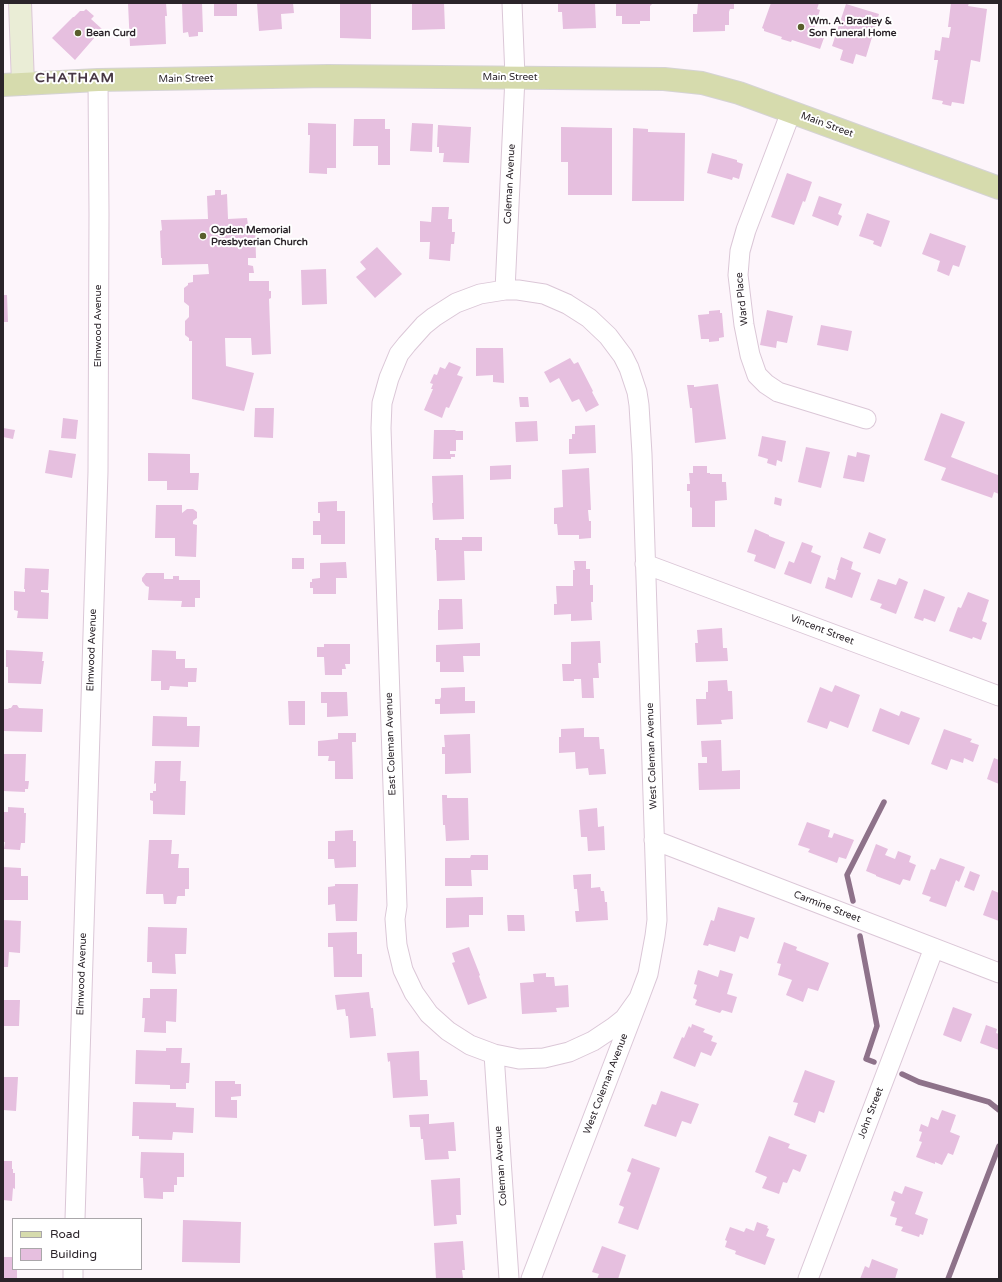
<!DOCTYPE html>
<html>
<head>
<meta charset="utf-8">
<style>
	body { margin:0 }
	#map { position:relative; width:1002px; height:1282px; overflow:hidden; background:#fdf5fb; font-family:"Varela Round",sans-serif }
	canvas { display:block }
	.frame { position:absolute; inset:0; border:4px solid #2b242a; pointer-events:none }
	.legend { position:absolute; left:12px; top:1218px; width:130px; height:52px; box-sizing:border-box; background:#fff; border:1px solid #aaa7aa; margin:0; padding:5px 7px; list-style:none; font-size:12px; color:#2b242a }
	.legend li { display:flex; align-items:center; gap:8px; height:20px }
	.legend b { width:20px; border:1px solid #aaa7aa }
</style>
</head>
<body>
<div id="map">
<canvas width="1002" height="1282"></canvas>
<div class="frame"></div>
<ul class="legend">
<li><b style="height:5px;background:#d6dbad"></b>Road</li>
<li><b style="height:11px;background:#e6bfdf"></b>Building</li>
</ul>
</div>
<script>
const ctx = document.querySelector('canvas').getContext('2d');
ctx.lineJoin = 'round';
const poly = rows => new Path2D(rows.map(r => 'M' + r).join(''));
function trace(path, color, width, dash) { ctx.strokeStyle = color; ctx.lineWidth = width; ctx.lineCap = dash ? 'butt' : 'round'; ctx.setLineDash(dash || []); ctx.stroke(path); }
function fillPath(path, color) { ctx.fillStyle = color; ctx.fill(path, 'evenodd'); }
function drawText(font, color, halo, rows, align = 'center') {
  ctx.font = font + ' "Varela Round",sans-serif'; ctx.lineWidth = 4; ctx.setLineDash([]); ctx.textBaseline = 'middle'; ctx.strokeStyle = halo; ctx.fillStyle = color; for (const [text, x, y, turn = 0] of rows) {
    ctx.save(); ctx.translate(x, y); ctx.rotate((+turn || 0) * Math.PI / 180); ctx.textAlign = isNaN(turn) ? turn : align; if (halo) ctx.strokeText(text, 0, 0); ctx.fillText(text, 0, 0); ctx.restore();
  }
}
trace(poly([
	[853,901,847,875,884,802],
	[860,936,877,1026,866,1059,874,1062],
	[902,1074,919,1082,989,1102,999,1110],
	[948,1279,999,1146]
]), '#8e728a', 5.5);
fillPath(poly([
	[128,3,166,3,167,16,165,16,166,44,130,46],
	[182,3,202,3,203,32,198,32,198,36,189,37,188,32,183,33],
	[214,3,237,3,237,16,214,16],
	[257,3,293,3,294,13,281,14,282,29,259,31],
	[340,3,371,3,371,39,340,38],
	[412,3,444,3,445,29,412,30],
	[558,3,595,3,596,28,563,29,562,12,558,12],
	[616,3,653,3,650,6,650,21,640,21,640,24,622,24,622,16,616,16],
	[698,3,734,3,734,9,730,9,729,12,729,25,725,25,725,31,693,32,693,14,697,14],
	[771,3,819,3,817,9,820,10,813,32,825,35,820,49,792,40,791,42,781,39,782,37,764,31,764,29,762,28],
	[951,3,969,3,968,6,987,9,980,62,971,60,964,104,952,102,951,106,942,104,943,101,932,99,938,60,934,60,935,50,940,51,942,37,949,38,951,27,948,27],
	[846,4,879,14,866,57,856,54,853,64,840,60,843,50,832,46],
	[86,9,94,16,91,19,102,29,75,60,52,38,73,17,74,17,80,11,84,11],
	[354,119,385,119,385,129,390,129,390,165,378,165,378,146,353,146],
	[308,123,336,124,336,168,327,168,327,174,309,173,310,135,308,135],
	[412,123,433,124,432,152,410,151],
	[438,125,471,127,469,163,443,162,444,153,439,153,439,147,437,147],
	[561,127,612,128,612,195,568,195,568,162,561,162],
	[633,128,648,129,648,132,685,133,684,201,632,201],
	[712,153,737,160,737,162,743,164,739,179,733,177,732,180,707,173],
	[787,173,812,182,805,202,803,201,794,225,771,217],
	[215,190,221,190,221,195,227,194,228,219,247,218,248,225,255,225,256,258,248,258,248,265,253,266,254,273,249,273,249,281,269,281,269,291,271,291,271,298,269,299,271,354,252,355,251,338,225,338,226,366,254,373,244,411,192,399,192,341,189,341,189,338,185,335,185,321,189,317,189,306,184,302,184,288,188,285,188,283,193,282,193,275,209,274,208,264,162,265,162,258,161,258,160,231,162,230,161,220,208,219,207,196,215,195],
	[819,196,842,204,838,214,842,216,838,226,812,216],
	[432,207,449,207,448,219,452,219,452,232,455,232,454,244,451,244,450,261,429,259,430,242,420,242,420,221,431,222],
	[867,213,890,221,881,247,873,244,874,241,859,236],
	[930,233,966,246,959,267,953,265,949,276,937,271,940,261,922,254],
	[377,247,402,274,375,298,356,277,366,269,360,262],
	[326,269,327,304,302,305,301,270],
	[3,295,7,295,8,322,3,322],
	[720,310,720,313,722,313,724,337,719,338,719,341,709,342,709,339,701,339,698,315,709,314,709,311],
	[767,310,793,316,787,343,777,341,776,348,760,345],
	[821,325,852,331,848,351,817,345],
	[476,348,503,348,504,383,493,382,493,375,476,376],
	[570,358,574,364,578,362,593,391,592,392,599,405,586,412,579,399,572,402,559,378,550,383,544,372],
	[449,362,461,367,457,375,463,377,449,408,446,407,442,418,424,410,433,389,431,389,433,384,430,383,434,374,437,375,440,367,445,369],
	[718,384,726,439,695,443,692,408,690,408,687,385,694,385,694,387],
	[519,397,528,397,529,407,520,407],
	[255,408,274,408,273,438,254,437],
	[941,413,965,422,951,457,998,475,999,472,999,494,994,492,992,498,941,480,946,468,924,460],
	[63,418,78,420,76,439,61,438],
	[537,421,538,441,516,442,515,422],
	[595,425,596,453,569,454,569,439,572,439,572,434,575,434,575,426],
	[3,428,15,430,13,439,3,437],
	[434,430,455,430,456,431,463,431,463,440,456,440,456,451,450,451,450,454,455,454,455,457,451,457,451,459,433,459],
	[762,436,786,441,782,462,777,460,776,466,767,463,768,459,758,456],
	[806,447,830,452,821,488,798,482],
	[49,450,76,454,72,478,45,473],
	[857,452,870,455,864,482,843,478,848,455,856,457],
	[148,453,190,454,190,473,199,473,198,490,167,490,167,481,148,481],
	[511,465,511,479,490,480,490,466],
	[693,466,707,466,707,473,710,473,710,474,722,474,722,482,726,482,727,500,715,501,715,527,692,527,692,508,690,507,690,491,687,491,687,484,690,484,689,473,693,473],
	[589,468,591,510,588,510,589,521,591,521,591,538,579,539,579,535,558,535,557,524,554,524,554,508,563,507,562,470],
	[463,475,464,519,433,520,432,503,433,503,432,476],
	[775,497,782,499,781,506,774,504],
	[337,501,337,511,345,511,345,544,321,544,321,535,313,535,313,521,320,521,320,513,318,513,318,502],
	[156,505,182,505,182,513,187,509,193,509,197,512,197,518,193,521,193,524,197,525,196,557,175,556,175,538,155,538],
	[755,529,769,535,769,536,785,542,775,569,754,561,756,555,747,552],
	[869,532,886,539,880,554,863,548],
	[462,537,482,537,482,551,464,551,465,580,437,581,436,550,435,550,435,538,439,538,439,540,462,540],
	[802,542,813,546,811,552,821,556,811,584,784,574,789,561,794,563],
	[841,557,853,562,851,569,861,573,852,598,825,588,828,577,835,580,838,570,837,570],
	[292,558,304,558,304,569,292,569],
	[574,561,586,561,586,569,590,569,590,585,593,585,593,602,591,602,592,620,571,621,571,614,554,615,554,604,557,604,556,586,573,586,573,570,575,570],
	[346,562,347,578,336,578,336,594,313,594,313,588,310,588,310,582,312,582,312,579,320,578,320,563],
	[25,568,49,569,48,590,41,590,41,592,49,593,48,619,17,618,18,611,14,610,14,591,25,592,25,589,24,589],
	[146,573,164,573,164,579,173,579,173,576,179,576,179,580,200,580,200,598,195,598,195,607,181,607,182,601,148,600,149,587,146,586,142,581,142,578],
	[899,578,908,582,896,614,880,608,882,604,870,600,878,579,896,585],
	[924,589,945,597,935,622,924,618,923,621,914,618],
	[968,592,989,600,982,621,987,623,981,640,973,637,972,639,949,631,958,607,961,608],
	[439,599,462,599,463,629,438,630,438,610,439,610],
	[722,628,723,648,727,648,728,661,696,662,695,643,698,643,697,630],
	[600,641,601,663,598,663,599,678,593,678,594,698,582,698,581,679,574,679,574,681,563,681,562,664,571,664,571,642],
	[480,643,480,656,463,656,464,672,440,672,440,662,436,662,436,645],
	[324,644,350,644,350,664,345,664,346,669,342,669,342,675,325,675,324,657,317,657,317,647,324,647],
	[6,650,43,652,42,661,44,661,41,684,8,683,8,667,6,667],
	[152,650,176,651,176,659,185,659,185,668,197,668,196,682,188,682,188,687,170,686,169,690,161,690,161,681,151,681],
	[727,680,728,691,732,691,733,719,721,720,722,724,697,725,696,699,706,699,706,692,708,692,708,681],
	[835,685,860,695,848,728,830,721,827,729,807,722,820,687,832,692],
	[465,687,465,701,475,701,475,713,440,714,440,704,435,704,435,699,440,699,441,697,441,688],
	[321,692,347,692,348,716,327,717,327,703,321,703],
	[288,701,305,701,305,725,289,725],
	[13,705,17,705,19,708,43,709,42,732,3,731,3,709,8,709,9,708,11,708],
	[880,708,899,716,901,711,920,718,909,745,872,731],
	[153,716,187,717,187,726,200,726,199,747,152,746],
	[584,728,584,737,599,737,600,749,604,749,606,774,589,775,588,768,576,769,575,752,559,753,559,737,561,737,561,729],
	[944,729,972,739,970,742,979,745,973,762,964,758,963,763,951,759,947,770,931,764],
	[338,733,356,733,356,742,352,742,353,779,335,779,335,761,328,761,329,756,318,756,318,741,338,739],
	[470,734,471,773,445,774,445,754,442,754,442,747,445,747,444,735],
	[721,740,722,771,740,770,740,789,699,790,698,763,707,763,707,757,702,757,701,741],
	[3,754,26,754,25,781,29,781,28,789,25,789,25,792,3,791],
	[994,758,999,760,999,784,987,779],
	[155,761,181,761,180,781,186,781,185,815,153,814,153,801,150,800,150,793,153,793,153,791,156,791,156,783,154,784],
	[442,795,447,795,447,798,468,798,469,840,446,841,445,825,443,825],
	[8,807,24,808,24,813,26,813,25,843,21,843,20,850,4,849,5,842,3,842,3,812,8,812],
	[597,808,598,827,604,826,605,850,588,851,587,837,581,837,579,810],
	[807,822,830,830,828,837,832,838,834,833,854,840,846,859,839,857,837,863,808,852,810,849,798,845],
	[353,830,353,841,356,841,356,867,335,868,334,859,328,859,328,841,335,841,335,831],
	[149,840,172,840,171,854,179,854,178,868,189,868,189,889,185,889,185,896,178,896,177,897,176,904,164,904,163,894,146,894],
	[876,844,888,849,885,855,895,859,898,851,911,856,909,862,916,865,910,881,903,879,900,885,876,876,876,875,866,871],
	[471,855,488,855,488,870,471,870,472,886,445,886,445,858,470,858],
	[940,858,965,867,959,882,956,880,946,907,929,901,931,897,922,894,931,869,935,870],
	[3,867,21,868,21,876,28,876,28,900,3,900],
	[970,871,980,875,974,891,964,887],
	[591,874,591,888,600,887,601,891,604,891,605,902,607,902,608,920,576,922,575,911,579,911,577,889,574,889,573,875],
	[335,884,358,884,357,921,336,921,335,904,328,905,328,887,335,886],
	[992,890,999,893,999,921,983,915],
	[483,897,483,915,469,915,469,927,446,928,446,898],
	[718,907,755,918,748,939,740,936,735,952,709,944,708,946,703,945,711,920,714,921],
	[507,915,524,915,525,931,508,931],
	[3,920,21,921,20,953,9,952,8,967,3,967],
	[148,927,187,928,186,954,175,954,176,974,152,973,152,962,147,962],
	[357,932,357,954,362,954,362,977,334,977,333,947,328,947,328,933],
	[784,942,797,947,796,950,829,963,818,991,808,988,803,1002,786,995,792,980,778,975,781,964,777,963],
	[469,947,480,975,479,976,487,998,468,1005,452,963,455,962,452,953],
	[698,970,718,977,720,970,733,974,727,994,737,997,732,1013,722,1010,720,1013,695,1005,697,1000,693,998,697,985,694,984],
	[546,973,546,977,554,977,555,986,568,985,569,1007,556,1008,557,1012,522,1014,520,983,534,982,533,974],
	[150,989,177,989,176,1022,166,1021,166,1033,144,1032,145,1018,142,1018,143,998,150,998],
	[369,992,371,1008,373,1008,376,1036,350,1038,348,1016,346,1016,345,1009,337,1010,335,995],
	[3,1000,20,1000,19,1026,3,1026],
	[953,1007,972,1014,961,1042,943,1035],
	[692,1024,705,1029,703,1032,713,1036,711,1041,717,1043,711,1056,701,1052,695,1067,673,1058,682,1037,684,1038,689,1026,691,1028],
	[986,1025,997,1029,996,1033,999,1034,999,1050,980,1043],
	[166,1048,182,1048,181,1063,190,1063,189,1083,186,1083,186,1089,170,1089,170,1085,135,1084,136,1050,166,1051],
	[419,1051,420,1080,427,1080,428,1096,393,1098,390,1061,388,1062,387,1053],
	[805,1070,835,1081,824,1113,819,1111,815,1123,794,1115,798,1103,793,1102],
	[3,1077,18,1077,16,1111,3,1110],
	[215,1081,235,1081,235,1084,241,1084,241,1096,231,1097,231,1100,237,1100,237,1118,215,1117],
	[661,1091,699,1104,691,1124,682,1121,676,1137,644,1126,652,1104,656,1105],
	[133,1102,176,1103,176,1107,194,1108,193,1133,173,1132,172,1140,139,1139,139,1136,132,1136],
	[942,1110,956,1115,950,1132,960,1136,953,1155,948,1153,942,1165,935,1162,935,1164,916,1157,922,1142,919,1141,922,1132,919,1131,921,1124,928,1127,931,1117,938,1120],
	[429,1114,429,1124,454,1122,456,1151,448,1151,449,1159,425,1160,423,1139,421,1139,420,1127,410,1127,409,1115],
	[769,1136,790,1144,788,1148,807,1155,800,1172,793,1169,787,1183,783,1182,779,1194,762,1188,767,1177,755,1172],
	[141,1152,184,1153,184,1177,177,1177,177,1185,174,1185,174,1192,163,1192,163,1199,144,1198,143,1178,140,1178],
	[632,1158,660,1168,638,1230,618,1223,624,1207,619,1205,631,1173,627,1171],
	[3,1161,12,1161,12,1169,13,1169,13,1173,15,1173,15,1189,13,1188,12,1201,3,1200],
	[460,1178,461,1215,456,1215,457,1224,434,1226,431,1180],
	[905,1186,923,1192,915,1214,928,1219,923,1235,920,1234,919,1237,901,1231,903,1227,895,1225,897,1218,890,1216,895,1202,891,1200,894,1191,902,1194],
	[183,1220,241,1222,240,1263,182,1262],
	[757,1222,768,1226,767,1228,769,1229,766,1236,775,1239,765,1265,735,1254,736,1251,725,1247,727,1241,725,1240,730,1227,744,1232,746,1228,754,1231],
	[463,1241,465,1270,462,1270,463,1278,461,1278,461,1279,436,1279,434,1243],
	[602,1246,626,1255,618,1279,597,1279,599,1274,592,1272],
	[3,1257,13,1257,13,1269,17,1269,17,1279,3,1279],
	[872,1259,898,1269,895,1279,860,1279,865,1266,869,1268]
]), '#e6bfdf');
const minor = poly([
	[791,112,746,230,740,251,738,275,744,325,750,355,757,375,766,384,778,392,866,419],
	[505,290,515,77,512,3],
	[645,564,999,696],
	[654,840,999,973],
	[494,1054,509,1279],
	[75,1219,98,472,99,214,98,80],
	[73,1279,73,1269],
	[531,1279,639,998,648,974,655,936,657,920,642,454,639,405,637,392,629,368,623,356,608,336,589,318,567,304,544,294,518,290,505,290,480,294,456,303,434,317,424,325,407,344,399,354,389,378,382,403,381,428,397,906,395,919,397,945,403,970,414,993,429,1014,448,1031,470,1045,494,1054,519,1059,544,1058,569,1052,593,1041,614,1027,624,1019,639,998],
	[808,1279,934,948]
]);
const secondary = poly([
	[20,3,23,84]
]);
const primary = poly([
	[3,85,98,80,328,76,664,79,702,83,739,93,999,188]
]);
trace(minor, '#dbc7d7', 21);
trace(secondary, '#dbc7d7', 24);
trace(primary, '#d5d3d4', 24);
trace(minor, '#fff', 19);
trace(secondary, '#eaedd6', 22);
trace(primary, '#d6dbad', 22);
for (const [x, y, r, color] of [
	[801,27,4,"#595e2c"],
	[78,33,4,"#595e2c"],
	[203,236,4,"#595e2c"]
]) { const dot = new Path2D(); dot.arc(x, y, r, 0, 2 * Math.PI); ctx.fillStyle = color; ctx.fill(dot); trace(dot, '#fff', 1.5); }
drawText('bold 10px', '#2b242a', '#fff', [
	["Wm. A. Bradley &",809,21],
	["Son Funeral Home",809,33],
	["Bean Curd",86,33],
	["Ogden Memorial",211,230],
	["Presbyterian Church",211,242]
], 'left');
drawText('10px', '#2b242a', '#fff', [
	["Main Street",510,77],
	["Main Street",186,79,-1],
	["Main Street",827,125,20],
	["Coleman Avenue",510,184,-87],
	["Ward Place",742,299,-96],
	["Elmwood Avenue",98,326,-90],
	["Vincent Street",822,630,21],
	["Elmwood Avenue",92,650,-88],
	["East Coleman Avenue",391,744,-92],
	["West Coleman Avenue",652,756,-92],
	["Carmine Street",827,907,21],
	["Elmwood Avenue",82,974,-88],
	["West Coleman Avenue",606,1084,-69],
	["John Street",871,1113,-69],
	["Coleman Avenue",501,1166,-94]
]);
ctx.letterSpacing = '1px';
drawText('bold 14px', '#483845', '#fff', [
	["CHATHAM",75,78]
]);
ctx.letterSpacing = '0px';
</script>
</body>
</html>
